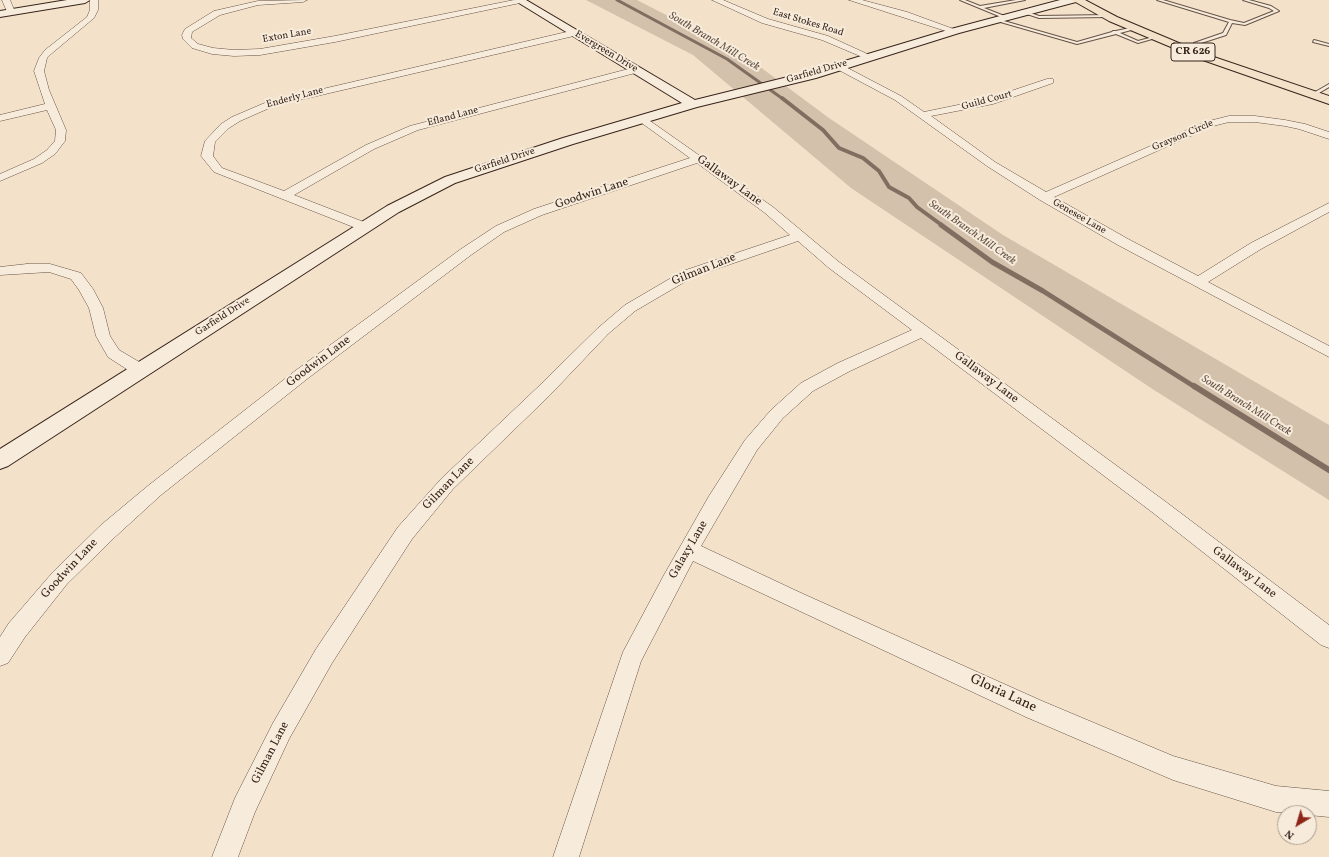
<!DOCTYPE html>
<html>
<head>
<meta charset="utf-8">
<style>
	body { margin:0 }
	#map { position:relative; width:1329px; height:857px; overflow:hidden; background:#f3e1c9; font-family:Vollkorn,serif }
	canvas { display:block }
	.north { position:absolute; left:1277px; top:805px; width:40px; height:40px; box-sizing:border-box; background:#f7ecdc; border:1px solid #aa9c8e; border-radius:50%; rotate:218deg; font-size:11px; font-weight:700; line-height:16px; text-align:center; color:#37231a }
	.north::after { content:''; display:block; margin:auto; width:14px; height:18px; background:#8f2418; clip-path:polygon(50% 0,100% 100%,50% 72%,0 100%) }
</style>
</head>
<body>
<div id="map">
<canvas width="1329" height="857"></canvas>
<div class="north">N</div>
</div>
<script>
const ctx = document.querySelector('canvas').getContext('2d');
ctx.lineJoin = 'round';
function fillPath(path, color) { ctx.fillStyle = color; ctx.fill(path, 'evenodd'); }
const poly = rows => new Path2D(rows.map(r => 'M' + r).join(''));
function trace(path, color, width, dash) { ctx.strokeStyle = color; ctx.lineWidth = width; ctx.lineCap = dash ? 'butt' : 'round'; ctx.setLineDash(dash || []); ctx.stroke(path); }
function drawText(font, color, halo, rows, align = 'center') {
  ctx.font = font + ' Vollkorn,serif'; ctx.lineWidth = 4; ctx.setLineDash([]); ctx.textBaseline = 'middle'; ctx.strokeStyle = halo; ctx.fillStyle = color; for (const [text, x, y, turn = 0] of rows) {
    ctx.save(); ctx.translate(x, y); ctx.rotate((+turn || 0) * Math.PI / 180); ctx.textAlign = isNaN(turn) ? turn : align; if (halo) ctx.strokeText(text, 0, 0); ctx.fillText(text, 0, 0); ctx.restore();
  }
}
fillPath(poly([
	[586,0,637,0,744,55,829,118,1003,235,1329,425,1329,500,1154,390,851,188,693,55]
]), '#d3c1ab');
trace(poly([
	[617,0,727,59,783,99]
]), '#816e60', 3);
trace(poly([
	[782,98,823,130,839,148,863,158,879,171,889,187,909,198,917,207,943,226]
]), '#816e60', 4);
trace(poly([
	[941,225,992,262,1043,291,1195,387]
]), '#816e60', 5);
trace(poly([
	[1194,386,1329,470]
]), '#816e60', 6);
const lane = poly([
	[960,0,965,0,980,6,1016,0,1025,0,984,8,1007,17,1006,19,960,0],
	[1157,0,1163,0,1230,20,1244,23,1274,11,1269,8,1243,0,1249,0,1271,6,1279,11,1245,25,1232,23,1226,35,1195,45,1194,43,1223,33,1229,22,1157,0],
	[1025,11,1039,16,1108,15,1110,16,1108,17,1039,18,1024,13,1025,11],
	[997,19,1077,42,1112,32,1113,31,1116,31,1134,27,1135,29,1120,33,1138,41,1157,36,1159,37,1138,43,1116,34,1077,44,997,21,997,19],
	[1314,40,1329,44,1329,46,1313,42,1314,40],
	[1329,84,1329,87,1314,96,1310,95,1329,84]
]);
const street = poly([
	[2,0,10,0,15,12,14,14,8,14,2,0],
	[90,0,98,0,98,10,94,18,51,54,47,58,44,71,49,90,66,130,65,141,55,154,42,163,0,181,0,174,34,159,47,150,55,141,56,130,47,110,0,121,0,115,45,104,34,71,39,58,45,50,87,17,90,10,90,0],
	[307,0,303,2,258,5,220,15,192,32,191,38,198,44,213,48,234,50,260,49,335,36,514,0,524,1,520,3,335,42,260,55,234,56,212,54,192,48,183,39,182,35,185,29,214,11,258,1,307,0],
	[712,0,723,0,768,19,828,36,874,57,873,59,867,59,822,40,762,23,712,0],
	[849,0,862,0,907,12,959,31,958,33,952,33,849,0],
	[575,30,579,33,578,35,274,106,240,121,229,128,215,142,213,156,222,168,284,191,366,145,410,126,636,67,641,70,639,72,418,130,374,149,294,195,369,224,371,227,369,230,361,230,214,172,201,156,205,141,221,124,232,117,267,102,575,30],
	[838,63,901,96,924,112,987,99,1047,79,1053,79,1053,83,993,104,931,116,995,162,1046,192,1205,122,1229,116,1255,116,1285,120,1305,124,1329,132,1329,139,1299,129,1285,126,1255,122,1229,122,1213,126,1054,197,1128,239,1198,276,1251,243,1329,203,1329,212,1261,249,1208,282,1329,346,1329,357,1118,245,1040,200,987,166,895,100,835,68,835,64,838,63],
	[643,116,773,207,839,262,1166,502,1329,625,1329,648,1321,645,1152,512,921,338,850,371,813,391,783,418,757,450,701,546,801,593,1042,701,1173,756,1276,786,1329,791,1329,817,1309,815,1309,813,1276,812,1173,780,1026,717,693,561,641,661,579,857,553,857,623,652,664,575,709,496,745,440,771,410,801,383,838,363,912,330,829,268,798,241,693,277,635,311,608,334,550,395,453,489,412,539,332,663,289,739,255,812,238,857,212,857,235,798,273,723,316,649,398,527,441,479,538,387,598,328,625,305,683,271,790,235,765,213,697,163,542,215,504,232,471,255,307,379,161,495,115,537,67,584,25,637,8,663,0,666,0,637,9,623,53,572,101,525,149,485,295,371,461,249,496,226,534,209,690,158,639,121,638,119,639,117,643,116],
	[27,264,50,264,81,273,93,289,103,308,110,336,119,350,146,366,148,370,146,374,140,375,134,374,108,357,96,336,89,308,79,290,71,279,49,272,0,275,0,267,27,264]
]);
const secondary = poly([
	[67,0,90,0,85,3,0,17,0,11,67,0],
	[514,0,526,0,695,100,808,72,951,29,1060,0,1077,0,1076,2,959,33,816,78,697,107,573,144,455,183,399,212,8,466,0,469,0,449,387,206,445,177,563,138,682,103,514,0]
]);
const primary = poly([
	[1072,0,1085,0,1117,17,1205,54,1329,96,1329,104,1197,58,1109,21,1072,0]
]);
trace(lane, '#665246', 2);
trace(street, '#665246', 1);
trace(secondary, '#37231a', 2);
trace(primary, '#37231a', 2);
fillPath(lane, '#f7ecdc');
fillPath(street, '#f7ecdc');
fillPath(secondary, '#f7ecdc');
fillPath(primary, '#f3e1c9');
drawText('10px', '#37231a', '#f7ecdc', [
	["East Stokes Road",808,23,17],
	["Exton Lane",287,36,-10],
	["Evergreen Drive",606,52,31],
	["Garfield Drive",817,72,-16],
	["Enderly Lane",295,98,-15],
	["Guild Court",987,101,-15],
	["Efland Lane",453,117,-15],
	["Grayson Circle",1183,136,-23],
	["Garfield Drive",505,161,-18],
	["Genesee Lane",1079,217,30],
	["Garfield Drive",223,317,-33]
]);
drawText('italic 11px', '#624f43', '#f7ecdc', [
	["South Branch Mill Creek",714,42,31],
	["South Branch Mill Creek",972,233,35],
	["South Branch Mill Creek",1246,406,32]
]);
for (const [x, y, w] of [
	[1193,52,44]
]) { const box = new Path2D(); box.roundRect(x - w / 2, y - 9, w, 18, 3); ctx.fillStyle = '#f7ecdc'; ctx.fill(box); trace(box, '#37231a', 1); }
drawText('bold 11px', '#37231a', null, [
	["CR 626",1193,52]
]);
drawText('12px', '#37231a', '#f7ecdc', [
	["Gallaway Lane",729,181,36],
	["Goodwin Lane",592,194,-18],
	["Gilman Lane",704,270,-22],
	["Goodwin Lane",319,362,-37],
	["Gallaway Lane",986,378,37],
	["Gilman Lane",449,484,-46],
	["Galaxy Lane",689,550,-60],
	["Goodwin Lane",70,569,-47],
	["Gallaway Lane",1244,573,37],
	["Gilman Lane",271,753,-63]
]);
drawText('14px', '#37231a', '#f7ecdc', [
	["Gloria Lane",1003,694,25]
]);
</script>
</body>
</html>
